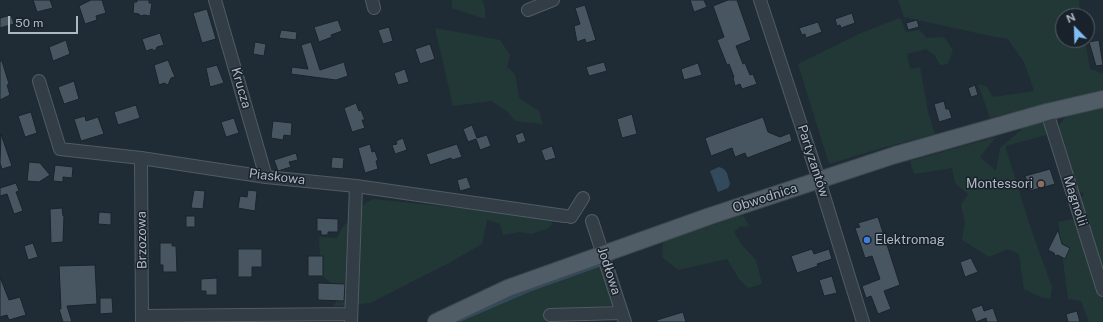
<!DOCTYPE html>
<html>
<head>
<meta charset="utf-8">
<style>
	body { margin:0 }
	#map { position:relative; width:1103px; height:322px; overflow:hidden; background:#202c35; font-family:"Public Sans",sans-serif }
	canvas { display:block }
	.north { position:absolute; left:1055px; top:8px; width:40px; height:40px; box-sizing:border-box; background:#19222a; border:1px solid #545e67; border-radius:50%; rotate:337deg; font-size:11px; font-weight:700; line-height:16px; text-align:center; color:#adb8c3 }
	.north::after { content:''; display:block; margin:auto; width:14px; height:18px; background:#80bdf4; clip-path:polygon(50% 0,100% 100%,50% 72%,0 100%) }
	.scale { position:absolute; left:8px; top:16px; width:70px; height:18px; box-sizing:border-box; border:2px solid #adb8c3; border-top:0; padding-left:5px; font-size:12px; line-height:14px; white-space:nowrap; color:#adb8c3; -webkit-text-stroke:3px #19222a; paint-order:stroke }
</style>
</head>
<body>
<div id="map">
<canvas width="1103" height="322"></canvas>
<div class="north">N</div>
<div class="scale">50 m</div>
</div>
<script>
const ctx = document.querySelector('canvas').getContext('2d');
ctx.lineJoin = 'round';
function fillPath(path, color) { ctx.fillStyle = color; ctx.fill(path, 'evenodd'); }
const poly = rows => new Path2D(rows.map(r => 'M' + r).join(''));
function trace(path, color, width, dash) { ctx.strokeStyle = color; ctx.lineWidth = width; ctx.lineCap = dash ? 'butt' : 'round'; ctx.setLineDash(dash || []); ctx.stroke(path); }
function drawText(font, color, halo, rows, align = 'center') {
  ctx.font = font + ' "Public Sans",sans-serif'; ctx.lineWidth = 3; ctx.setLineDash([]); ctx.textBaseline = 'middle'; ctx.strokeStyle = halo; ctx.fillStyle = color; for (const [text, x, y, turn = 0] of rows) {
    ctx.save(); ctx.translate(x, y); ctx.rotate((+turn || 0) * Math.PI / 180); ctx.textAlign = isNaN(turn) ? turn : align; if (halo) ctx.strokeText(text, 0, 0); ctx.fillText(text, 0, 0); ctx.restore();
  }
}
fillPath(poly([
	[452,0,482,0,485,8,485,19,452,8],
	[898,0,1079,0,1081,16,1063,16,1063,40,1085,40,1090,70,1094,70,1103,74,1103,90,990,118,978,84,987,87,993,97,1034,91,1024,62,1007,38,995,37,904,17],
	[900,18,906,32,920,30,926,38,944,37,953,50,948,64,940,65,935,56,926,49,907,54,910,69,920,67,928,112,935,134,882,148,829,164,798,64,861,33],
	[435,28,500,40,510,55,507,67,515,74,519,98,539,111,543,124,515,121,508,112,491,101,453,106],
	[1103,107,1103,280,1079,202,1084,194,1076,188,1056,129,1068,114],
	[1046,123,1050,134,1005,146,1031,229,1052,287,1050,299,1040,297,1024,289,1019,254,1008,249,989,257,962,240,965,221,961,205,968,194,955,183,952,168,914,174,910,161,996,137,980,157,996,171,1000,148,1028,124],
	[373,199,555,218,549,228,532,234,519,232,503,235,500,224,487,220,482,244,449,263,370,303,333,307,338,298,340,284,331,283,321,275,319,237,337,238,343,227,363,205],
	[743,215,749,226,739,227,734,232,741,244,756,260,762,284,748,288,739,279,727,259,678,270,662,257,663,241],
	[1076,217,1103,302,1103,322,1089,322,1081,301,1068,299,1058,222,1071,219,1072,221],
	[600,260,617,312,548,313,548,321,545,322,455,322,502,300]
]), '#223836');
fillPath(poly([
	[719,167,724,169,727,173,730,184,728,188,718,192,710,171]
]), '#334a5c');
trace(poly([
	[456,322,530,290,600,265]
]), '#334a5c', 3);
const building = poly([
	[33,0,50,0,53,8,37,12,33,0],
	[91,0,102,0,106,13,96,16,97,20,85,24,79,6,91,0],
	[137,0,149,0,149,3,152,3,150,16,144,15,141,16,139,14,133,13,134,2,137,2,137,0],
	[690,0,704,0,707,7,694,12,690,0],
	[728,0,737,0,751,40,736,46,743,64,745,63,750,75,753,74,757,84,742,89,740,84,735,86,733,78,734,77,729,64,727,65,717,40,724,37,713,6,728,0],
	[585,5,596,40,586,43,585,39,577,42,574,26,580,24,575,8,585,5],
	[207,9,216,39,202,43,193,13,207,9],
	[852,13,855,23,841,28,840,25,837,26,835,19,852,13],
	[11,15,14,24,0,28,0,18,11,15],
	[338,20,342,31,331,35,332,37,319,42,314,27,338,20],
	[917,20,919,27,908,30,906,23,917,20],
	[818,22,822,32,806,38,805,34,802,35,799,28,818,22],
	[389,27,393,41,383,44,378,30,389,27],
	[281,30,297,32,296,40,279,38,281,30],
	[160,33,164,45,157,47,155,51,152,49,146,51,142,39,160,33],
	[66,40,70,54,53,61,49,47,66,40],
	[1099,40,1103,65,1096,66,1089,42,1099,40],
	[255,42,266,44,264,56,253,54,255,42],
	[311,42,320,70,344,62,348,76,336,80,291,74,292,67,308,69,301,45,311,42],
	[430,44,435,59,420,64,415,49,430,44],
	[168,60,175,77,171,78,168,85,164,83,159,85,154,65,168,60],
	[0,61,2,61,9,84,7,85,10,95,0,100,0,61],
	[604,62,607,71,589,76,586,67,604,62],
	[698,63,702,75,684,80,681,69,698,63],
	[217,65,224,83,210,87,206,68,217,65],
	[405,69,409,82,398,85,394,73,405,69],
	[74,81,79,99,64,104,58,87,74,81],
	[975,85,978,95,971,97,968,88,975,85],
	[944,101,946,109,949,109,952,118,939,122,934,104,944,101],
	[356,103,359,111,361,110,365,120,362,120,365,128,352,132,344,108,356,103],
	[136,105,140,118,118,125,114,112,136,105],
	[31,112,37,133,25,137,18,116,31,112],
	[632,114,637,134,622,138,617,119,632,114],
	[85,116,86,121,98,117,104,134,81,141,74,119,85,116],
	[763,117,768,132,780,137,790,133,792,141,747,158,745,153,735,157,732,148,711,156,705,138,763,117],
	[234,118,239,133,226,137,221,122,234,118],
	[273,121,292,123,291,136,284,135,283,140,271,138,273,121],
	[472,125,477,138,487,135,491,146,480,150,476,139,468,142,463,129,472,125],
	[523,132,526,141,518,144,515,135,523,132],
	[1,134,12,166,2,169,0,163,1,134],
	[403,138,407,150,395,154,392,145,397,144,396,141,403,138],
	[370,144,372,152,375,151,378,160,376,161,378,169,365,173,358,148,370,144],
	[457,144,462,157,452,160,451,158,430,165,426,154,457,144],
	[552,146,556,158,545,161,541,150,552,146],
	[296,153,298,160,289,162,291,167,278,171,274,160,296,153],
	[332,157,344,158,343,169,331,168,332,157],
	[29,162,40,163,50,175,39,182,27,181,29,162],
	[55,165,73,167,72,178,63,177,63,182,53,181,55,165],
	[1050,169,1055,184,1030,191,1025,176,1050,169],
	[467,177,471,188,460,191,457,180,467,177],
	[16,183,19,191,16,192,23,211,14,214,7,194,0,196,0,188,16,183],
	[194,190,205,191,203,209,191,208,194,190],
	[248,190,257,191,255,211,238,208,240,196,247,197,248,190],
	[62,208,63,216,64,216,63,242,51,243,50,209,62,208],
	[99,212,111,213,111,225,98,224,99,212],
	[186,216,195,216,195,227,186,227,186,216],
	[878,217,900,285,884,291,891,309,878,314,871,296,866,298,862,286,880,279,872,256,865,258,855,228,860,227,858,223,878,217],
	[317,218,338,219,338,232,328,232,328,235,321,235,321,231,317,231,317,218],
	[1058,230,1062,244,1070,248,1065,259,1058,255,1055,256,1054,253,1048,250,1058,230],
	[33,243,38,257,28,260,24,246,33,243],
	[160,243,172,243,172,246,176,246,177,272,163,272,163,265,160,265,160,243],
	[238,249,262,249,262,267,252,267,252,277,238,277,238,249],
	[812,249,814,254,829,249,832,259,817,264,818,266,797,273,791,256,812,249],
	[308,256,323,256,323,276,308,276,308,256],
	[971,258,978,272,965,277,960,262,971,258],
	[95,265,97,304,67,306,72,322,63,322,59,309,61,309,59,266,95,265],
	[832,276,837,293,824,296,819,280,832,276],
	[0,277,9,300,20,297,26,315,9,320,7,315,0,317,0,277],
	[217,278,217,295,206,295,206,291,201,291,201,279,217,278],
	[318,283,345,284,344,301,318,300,318,283],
	[100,298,112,298,113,313,100,314,100,298],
	[982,305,984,311,993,308,998,322,987,322,986,318,976,322,971,309,982,305],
	[1077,311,1080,322,1068,322,1066,314,1077,311],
	[683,312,686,322,657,322,657,320,683,312]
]);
fillPath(building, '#485661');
trace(building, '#1a242c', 1);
const minor = poly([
	[215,0,266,177],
	[372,0,374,8],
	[760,0,819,180,863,322],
	[528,10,553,0],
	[39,81,60,149,141,158,266,177,356,186,565,216],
	[1047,112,1103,290],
	[141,158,142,322],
	[571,217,583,198],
	[592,221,625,322],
	[550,315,622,313],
	[143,316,351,314],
	[351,322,356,186]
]);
const major = poly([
	[436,322,508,288,710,216,895,155,1047,112,1103,99]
]);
trace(minor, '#505b64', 14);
trace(major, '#3f4952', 18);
trace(minor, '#333d46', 12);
trace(major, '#515d66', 16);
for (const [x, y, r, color] of [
	[1041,184,4,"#8d6e63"],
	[867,240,4,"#3f7fe0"]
]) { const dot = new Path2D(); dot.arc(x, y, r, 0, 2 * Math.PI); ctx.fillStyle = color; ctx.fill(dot); trace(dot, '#19222a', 1.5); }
drawText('13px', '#adb8c3', '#19222a', [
	["Krucza",241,88,74],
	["Partyzantów",813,161,72],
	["Piaskowa",277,177,7],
	["Obwodnica",765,198,-18],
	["Magnolii",1075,201,72],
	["Brzozowa",142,240,-91],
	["Jodłowa",609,271,72]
]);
drawText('13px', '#adb8c3', '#19222a', [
	["Montessori",1033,184],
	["Elektromag",875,240,"left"]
], 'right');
</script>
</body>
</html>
